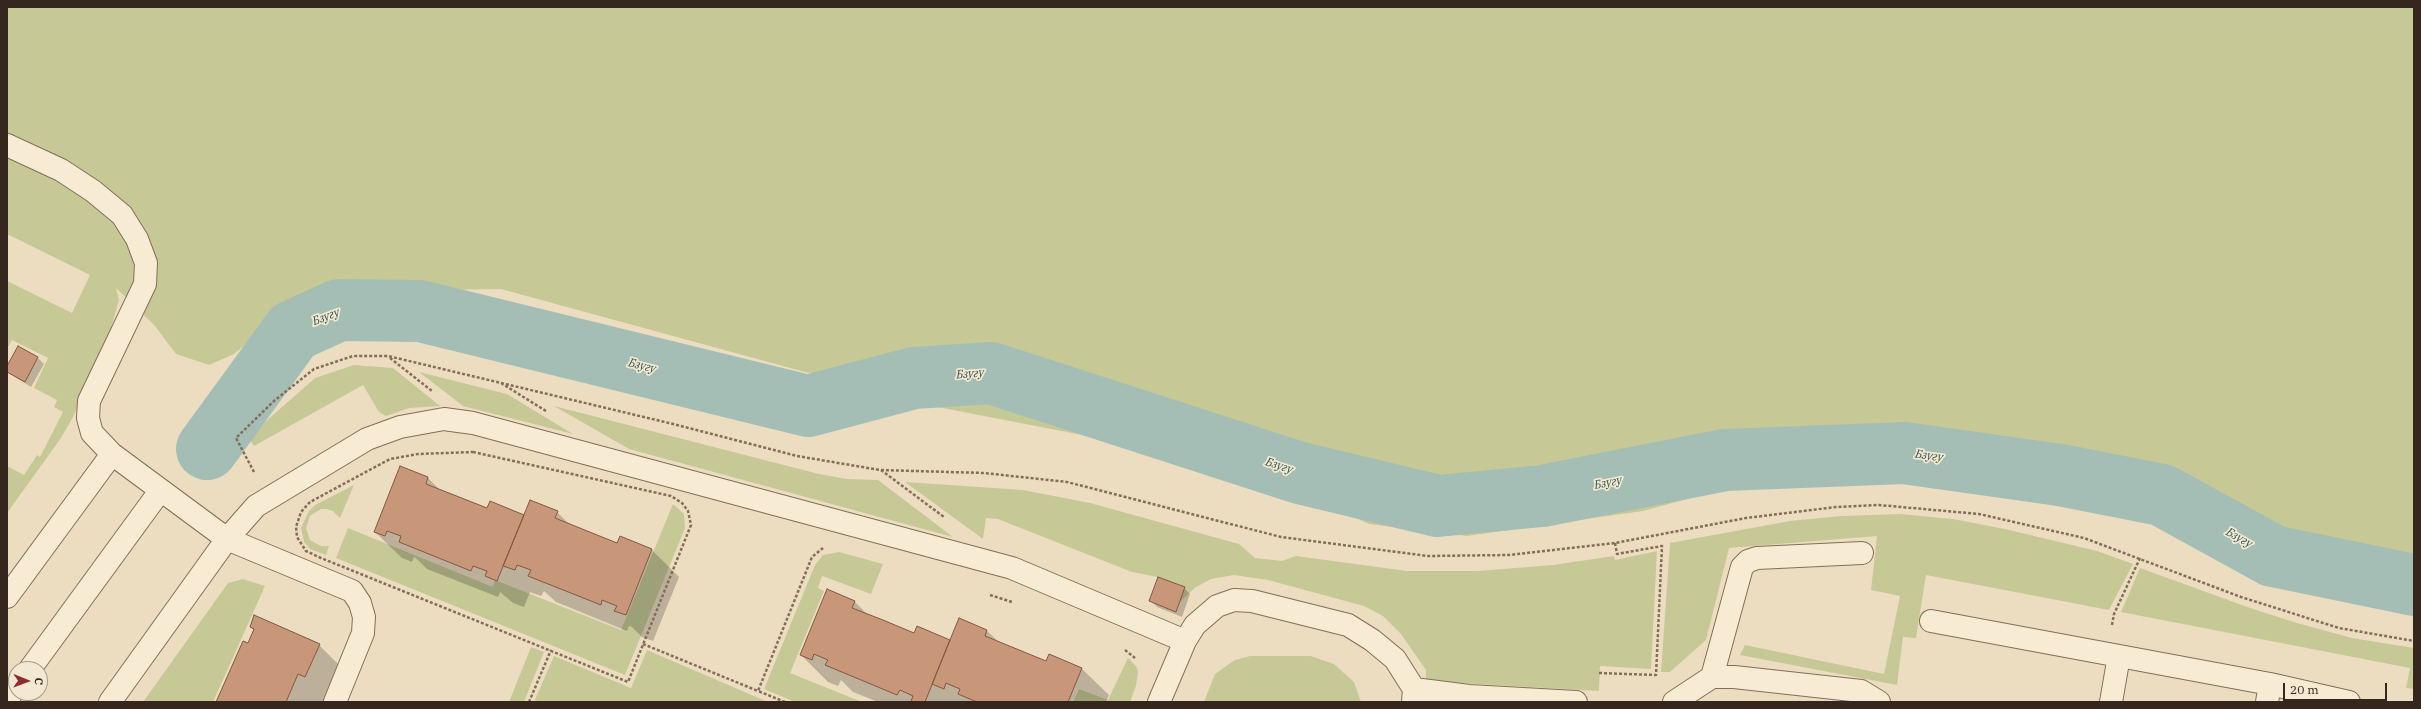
<!DOCTYPE html>
<html>
<head>
<meta charset="utf-8">
<style>
	body { margin:0 }
	#map { position:relative; width:2421px; height:709px; overflow:hidden; background:#ecddc1; font-family:"IBM Plex Serif",serif }
	canvas { display:block }
	.frame { position:absolute; inset:0; border:8px solid #35271d; pointer-events:none }
	.north { position:absolute; left:8px; top:661px; width:40px; height:40px; box-sizing:border-box; background:#f3e8d1; border:1px solid #a79b89; border-radius:50%; rotate:91deg; font-size:11px; font-weight:700; line-height:16px; text-align:center; color:#35271d }
	.north::after { content:''; display:block; margin:auto; width:14px; height:18px; background:#902d33; clip-path:polygon(50% 0,100% 100%,50% 72%,0 100%) }
	.scale { position:absolute; left:2283px; top:683px; width:104px; height:18px; box-sizing:border-box; border:2px solid #35271d; border-top:0; padding-left:5px; font-size:12px; line-height:14px; white-space:nowrap; color:#35271d; -webkit-text-stroke:3px #f3e8d1; paint-order:stroke }
</style>
</head>
<body>
<div id="map">
<canvas width="2421" height="709"></canvas>
<div class="frame"></div>
<div class="north">С</div>
<div class="scale">20 m</div>
</div>
<script>
const ctx = document.querySelector('canvas').getContext('2d');
ctx.lineJoin = 'round';
function fillPath(path, color) { ctx.fillStyle = color; ctx.fill(path, 'evenodd'); }
const poly = rows => new Path2D(rows.map(r => 'M' + r).join(''));
function trace(path, color, width, dash) { ctx.strokeStyle = color; ctx.lineWidth = width; ctx.lineCap = dash ? 'butt' : 'round'; ctx.setLineDash(dash || []); ctx.stroke(path); }
function drawText(font, color, halo, rows, align = 'center') {
  ctx.font = font + ' "IBM Plex Serif",serif'; ctx.lineWidth = 3.5; ctx.setLineDash([]); ctx.textBaseline = 'middle'; ctx.strokeStyle = halo; ctx.fillStyle = color; for (const [text, x, y, turn = 0] of rows) {
    ctx.save(); ctx.translate(x, y); ctx.rotate((+turn || 0) * Math.PI / 180); ctx.textAlign = isNaN(turn) ? turn : align; if (halo) ctx.strokeText(text, 0, 0); ctx.fillText(text, 0, 0); ctx.restore();
  }
}
fillPath(poly([
	[7,7,2414,7,2414,608,2297,591,2211,556,2138,515,1989,492,1936,481,1824,478,1724,489,1643,511,1467,536,1369,524,1310,497,1174,463,1103,439,922,404,501,289,317,292,232,355,209,365,176,354,155,326,116,288,119,300,105,349,73,417,61,438,7,513,7,466,24,475,37,455,40,457,63,412,54,407,57,400,34,388,48,358,12,340,7,349,7,281,72,313,90,275,7,234],
	[354,365,393,368,440,406,409,408,386,416,379,412,363,385,254,446,248,437,315,378],
	[419,372,507,394,573,434,463,406],
	[554,406,819,474,847,479,878,480,953,537,629,449],
	[905,482,1023,490,1090,503,1239,544,1255,558,1282,561,1296,556,1407,571,1477,571,1553,565,1614,556,1615,560,1657,551,1651,669,1600,666,1599,691,1426,681,1426,670,1401,634,1383,616,1364,606,1268,580,1234,575,1211,579,1196,587,1179,603,1185,587,1158,577,1132,572,998,519,986,518,983,539],
	[354,485,340,518,333,511,327,509,321,509,310,516,306,528,310,540,321,546,329,546,326,555,310,549,304,542,301,528,309,511,315,505],
	[673,504,684,514,685,528,625,675,336,558,348,528,493,587,495,580,621,630],
	[1900,514,1953,519,2005,529,2097,551,2133,564,2109,610,1926,575,1916,638,1903,637,1897,685,1740,655,1745,645,1884,674,1900,596,1871,590,1877,536,1729,548,1706,640,1670,672,1661,672,1670,543,1790,521,1841,516],
	[839,552,883,564,871,594,822,576,818,588,824,591,790,673,862,702,795,702,764,689,815,565,823,555],
	[2140,568,2253,609,2297,623,2352,638,2414,648,2414,689,2406,688,2410,668,2121,612],
	[243,579,265,586,213,702,143,702,228,583],
	[531,647,544,652,524,702,509,702],
	[647,650,768,702,534,702,554,656,631,688],
	[1250,656,1311,656,1334,664,1354,682,1361,702,1204,702,1215,674,1235,660],
	[1128,658,1136,666,1138,672,1136,686,1130,702,1073,702,1079,689,1108,700]
]), '#c6c996');
fillPath(poly([
	[18,348,38,358,44,364,31,387,7,372],
	[400,467,428,478,441,491,488,510,524,516,557,512,570,525,617,544,620,537,652,550,679,577,653,641,642,637,632,627,629,626,627,631,556,602,544,591,541,596,530,592,524,607,513,603,500,592,498,597,427,569,416,558,414,557,412,562,402,558,375,532],
	[1184,588,1190,594,1182,617,1157,607,1151,601],
	[827,590,855,602,868,615,914,634,951,641,987,631,1000,643,1047,663,1050,656,1082,669,1109,695,1106,702,878,702,853,692,841,680,838,686,828,682,801,655],
	[251,627,319,645,346,672,324,702,217,702,249,644,255,631]
]), '#0003');
trace(poly([
	[207,449,293,331,339,310,420,311,808,406,914,378,991,373,1300,473,1438,506,1542,496,1725,460,1904,453,2060,475,2162,495,2273,556,2414,585]
]), '#a4beb5', 62);
const building = poly([
	[18,346,38,357,25,382,7,372,7,366,18,346],
	[400,466,428,477,426,484,487,508,490,501,524,515,497,581,485,576,487,571,473,566,471,571,399,542,401,536,387,531,385,536,374,532,400,466],
	[530,500,558,511,555,518,617,543,620,536,652,549,626,615,614,611,617,606,602,600,601,605,528,576,531,570,517,565,515,570,503,566,530,500],
	[1158,577,1185,587,1176,612,1149,601,1158,577],
	[827,589,855,601,852,608,883,620,914,633,917,626,950,640,925,702,915,702,911,701,913,696,900,690,897,695,825,665,828,660,814,654,812,660,800,655,827,589],
	[254,615,320,644,305,677,298,674,286,702,216,702,243,641,248,643,254,629,250,627,254,615],
	[959,618,987,630,985,636,1046,661,1049,654,1082,668,1068,702,977,702,958,694,960,689,946,683,944,689,932,684,959,618]
]);
fillPath(building, '#c89679');
trace(building, '#825741', 1);
const minor = poly([
	[7,145,61,170,93,191,122,215,137,239,146,263,145,284,89,401,88,418,92,433,112,454,227,539,352,591,360,603,364,617,363,633,335,702],
	[7,597,112,454],
	[1931,621,2270,684,2349,702],
	[30,669,160,491],
	[1712,677,1742,567,1748,561,1757,558,1862,553],
	[1414,689,1469,696,1576,702],
	[7,700,16,687],
	[110,702,227,539,256,506,367,439,400,427,444,419,473,423,1012,568,1185,641],
	[1159,702,1185,641,1195,625,1217,606,1234,600,1252,601,1348,625,1372,640,1395,659,1414,689,1413,702],
	[1674,702,1712,677,1734,677,1861,691,1879,702],
	[2111,702,2119,656],
	[2267,702,2270,684]
]);
trace(minor, '#846e5a', 24);
trace(poly([
	[390,358,432,391],
	[501,383,546,411],
	[473,452,671,496,682,503,688,511,691,525,628,682,321,558,306,551,297,537,296,527,301,512,310,502,390,459,418,454,473,452],
	[881,470,944,517],
	[254,472,236,438,274,401,314,369,353,356,388,356,669,423,797,456,880,470,984,473,1067,482,1281,537,1428,556,1509,555,1615,543,1746,518,1836,507,1879,505,1979,514,2084,538,2241,597,2339,628,2414,641],
	[990,595,1012,602],
	[2112,625,2114,614,2140,558],
	[643,644,758,691],
	[1125,650,1135,658],
	[1599,673,1656,675,1662,546,1617,554,1615,543],
	[529,702,551,650],
	[785,702,758,691,812,557,823,548]
]), '#846e5a', 2.5, [3, 2]);
trace(minor, '#f7ebd4', 22);
drawText('italic 12px', '#2d544f', '#f3e8d1', [
	["Бзугу",326,317,-21],
	["Бзугу",642,366,14],
	["Бзугу",970,374,-4],
	["Бзугу",1929,456,8],
	["Бзугу",1279,466,18],
	["Бзугу",1608,483,-11],
	["Бзугу",2239,538,29]
]);
</script>
</body>
</html>
